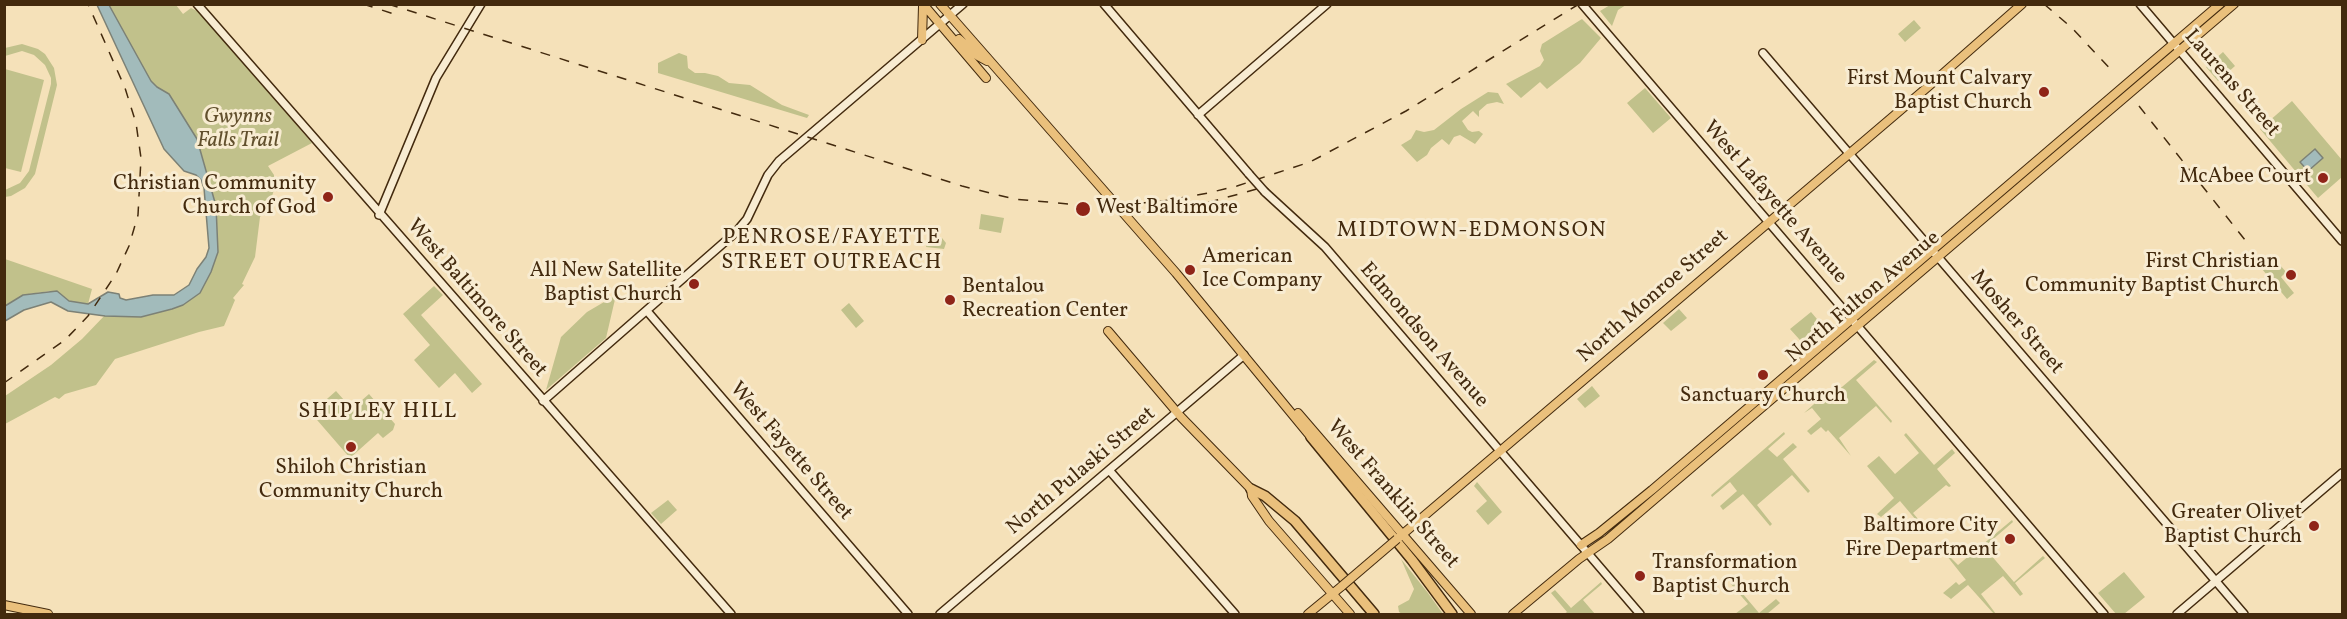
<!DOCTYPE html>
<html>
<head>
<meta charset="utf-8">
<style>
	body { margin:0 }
	#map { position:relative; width:2347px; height:619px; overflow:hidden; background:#f5e1b9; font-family:Vollkorn,serif }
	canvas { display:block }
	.frame { position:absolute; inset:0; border:6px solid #432a0e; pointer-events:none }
</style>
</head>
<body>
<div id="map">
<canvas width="2347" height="619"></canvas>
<div class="frame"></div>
</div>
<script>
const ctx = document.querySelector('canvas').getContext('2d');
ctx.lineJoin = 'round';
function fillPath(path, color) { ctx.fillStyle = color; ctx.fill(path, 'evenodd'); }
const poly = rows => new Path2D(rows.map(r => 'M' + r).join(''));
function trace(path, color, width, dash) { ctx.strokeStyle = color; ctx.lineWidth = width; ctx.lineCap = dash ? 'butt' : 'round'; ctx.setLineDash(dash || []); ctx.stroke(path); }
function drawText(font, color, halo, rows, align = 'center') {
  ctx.font = font + ' Vollkorn,serif'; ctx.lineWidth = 6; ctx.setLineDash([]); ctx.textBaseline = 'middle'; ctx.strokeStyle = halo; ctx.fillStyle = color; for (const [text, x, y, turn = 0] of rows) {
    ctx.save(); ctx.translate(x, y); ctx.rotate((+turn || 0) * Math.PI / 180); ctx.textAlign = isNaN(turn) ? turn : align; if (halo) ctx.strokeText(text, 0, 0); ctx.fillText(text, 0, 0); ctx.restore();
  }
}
fillPath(poly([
	[103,5,176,5,183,14,191,8,199,12,312,143,268,166,274,175,274,190,271,199,260,217,255,257,242,284,244,285,233,298,235,300,224,326,199,332,115,359,96,385,65,394,59,399,55,397,5,424,5,396,51,365,82,339,107,313,187,293,214,246,204,173,144,84],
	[1610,5,1626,5,1618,10,1612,26,1600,11],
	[1582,19,1601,38,1580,63,1547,89,1540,82,1521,98,1506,84,1540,66,1544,60,1540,51,1542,44],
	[1914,20,1921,28,1905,42,1898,34],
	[22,44,38,49,45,54,54,68,57,85,35,174,25,188,11,196,5,197,5,190,20,183,29,171,51,84,51,78,45,65,34,55,22,51,5,56,5,48],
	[2223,52,2235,66,2218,81,2206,67],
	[679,53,687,56,688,68,695,73,705,73,718,76,729,83,750,85,782,105,809,115,807,118,658,73,658,63],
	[5,69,44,80,21,172,5,168],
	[1645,88,1671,118,1653,133,1627,103],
	[1488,92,1498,93,1504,104,1497,102,1487,104,1479,111,1479,117,1473,111,1462,121,1468,130,1472,132,1479,131,1483,134,1475,144,1460,135,1454,137,1449,145,1442,139,1431,148,1427,155,1417,162,1401,145,1411,139,1416,130,1424,132,1434,130,1461,109],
	[2292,101,2342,160,2342,177,2318,198,2260,129],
	[981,214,1004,218,1001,233,979,229],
	[942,238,946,243,944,249,926,247,927,241],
	[2274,258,2286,272,2281,277,2294,293,2287,299,2262,269],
	[5,259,92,289,88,304,69,301,57,292,50,291,29,294,5,306],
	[434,286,443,295,421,315,482,384,472,393,455,373,439,388,414,360,430,345,403,314],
	[616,295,606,338,546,390,561,337,587,312],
	[849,303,864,321,856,328,841,310],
	[1679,309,1687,318,1671,331,1663,323],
	[1811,312,1828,332,1808,349,1790,329],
	[1874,360,1877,362,1856,380,1892,421,1891,423,1876,406,1839,438,1851,456,1828,430,1826,432,1821,427,1811,435,1807,431,1821,419,1812,408,1804,413,1832,388,1836,392],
	[1592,386,1600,396,1585,408,1577,399],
	[336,391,352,409,369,394,395,424,393,430,383,438,378,433,350,458,311,413],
	[1784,432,1785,434,1768,449,1777,457,1793,443,1797,447,1783,459,1810,491,1808,493,1792,475,1757,505,1772,524,1770,526,1743,494,1723,510,1720,506,1737,491,1730,482,1712,497,1711,495],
	[1906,433,1934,465,1952,449,1955,453,1937,469,1951,486,1949,487,1946,485,1913,513,1929,532,1927,533,1900,501,1881,517,1877,514,1894,498,1867,466,1879,456,1895,474,1919,453,1904,435],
	[1477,482,1502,512,1488,525,1476,511,1487,501,1474,486],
	[668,500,677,510,661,524,651,513],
	[2012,520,2013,522,1984,547,2014,582,2043,556,2045,558,2015,583,2023,594,2020,596,2003,576,1981,594,1996,614,1994,614,1968,585,1951,599,1943,593,1956,582,1959,585,1966,580,1939,546,1958,565],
	[1401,559,1428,593,1443,614,1402,614,1399,612,1398,606,1409,600,1414,589],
	[2124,572,2145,597,2124,614,2116,614,2098,593],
	[1732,581,1759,613,1776,599,1780,603,1767,614,1735,614,1748,604,1730,583],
	[1601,582,1602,584,1583,600,1595,614,1564,614,1567,612,1551,593,1555,590,1571,608]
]), '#c1c18b');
const water = poly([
	[97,5,109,5,151,81,157,87,169,94,197,139,216,206,218,252,211,272,200,293,183,305,172,309,141,317,105,316,68,311,51,302,24,310,5,321,5,306,23,295,57,291,69,301,88,304,108,292,119,294,120,298,126,300,153,295,174,295,189,285,197,269,206,257,209,248,204,188,201,180,196,175,184,171,164,149,97,5],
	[2315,149,2323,158,2308,171,2300,162,2315,149]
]);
fillPath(water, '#a2bbbb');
trace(water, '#7c8176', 1.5);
const secondary = poly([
	[197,4,731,614],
	[1104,4,1249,174],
	[1582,4,2104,614],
	[2140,4,2342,241],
	[1763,53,2244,614],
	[1198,115,1327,4],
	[1265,192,1325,247,1640,614],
	[379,215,436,78,481,4],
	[647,311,908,614],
	[543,401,736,232,747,219,768,175,779,161,963,4],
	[1109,470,1235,614],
	[940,614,1244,355],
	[2177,614,2342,473]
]);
const primary = poly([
	[923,4,986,78],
	[940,4,1176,273,1311,437],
	[959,39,978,56,987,61],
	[922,40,923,6],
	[1108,331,1181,417,1251,489,1252,496,1269,521,1350,614],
	[1298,413,1471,614],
	[1397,539,1930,85,2022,4],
	[1581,545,1599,533,1652,490,2220,4],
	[4,605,48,614],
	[1308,614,1342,586],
	[1513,614,1579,559,1608,539,2234,4]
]);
const highway = poly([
	[1311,437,1412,560,1452,614],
	[1251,489,1265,496,1295,521,1374,614]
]);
trace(secondary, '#432a0e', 10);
trace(primary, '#432a0e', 10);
trace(highway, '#432a0e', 12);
trace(secondary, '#f8ecd2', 7);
trace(primary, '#eac07c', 8);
trace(highway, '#eac07c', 9);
trace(poly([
	[363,4,397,15],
	[388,4,962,186,1014,199,1091,206,1157,202,1208,193,1237,186,1310,162,1406,111,1579,4],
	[2044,4,2072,28,2115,74],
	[2139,106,2245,240],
	[1169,209,1210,202,1257,189],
	[4,383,65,340,88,316,116,274,129,246,138,215,141,158,136,123,125,88,88,4]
]), '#432a0e', 1.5, [10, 10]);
const secondaryBridge = poly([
	[1249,174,1265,192]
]);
const primaryBridge = poly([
	[1342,586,1397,539]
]);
trace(secondaryBridge, '#432a0e', 10, []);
trace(primaryBridge, '#432a0e', 10, []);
trace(secondaryBridge, '#f8ecd2', 7);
trace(primaryBridge, '#eac07c', 8);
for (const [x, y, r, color] of [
	[2044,92,6,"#8f2418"],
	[2323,178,6,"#8f2418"],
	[328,197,6,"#8f2418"],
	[1083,209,8,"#8f2418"],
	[1190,270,6,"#8f2418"],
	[2291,275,6,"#8f2418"],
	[694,284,6,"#8f2418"],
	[950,300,6,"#8f2418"],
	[1763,375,6,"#8f2418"],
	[351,447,6,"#8f2418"],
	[2314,526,6,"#8f2418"],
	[2010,539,6,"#8f2418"],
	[1640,576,6,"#8f2418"]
]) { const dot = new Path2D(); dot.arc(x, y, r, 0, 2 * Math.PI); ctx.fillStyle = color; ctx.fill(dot); trace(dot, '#f8ecd2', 2); }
drawText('21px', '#432a0e', '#f8ecd2', [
	["First Mount Calvary",2032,80],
	["Baptist Church",2032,104],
	["McAbee Court",2311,178],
	["Christian Community",316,185],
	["Church of God",316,209],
	["West Baltimore",1096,209,"left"],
	["American",1202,258,"left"],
	["Ice Company",1202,282,"left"],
	["First Christian",2279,263],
	["Community Baptist Church",2279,287],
	["All New Satellite",682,272],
	["Baptist Church",682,296],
	["Bentalou",962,288,"left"],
	["Recreation Center",962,312,"left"],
	["Sanctuary Church",1763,397,"center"],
	["Shiloh Christian",351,469,"center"],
	["Community Church",351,493,"center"],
	["Greater Olivet",2302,514],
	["Baptist Church",2302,538],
	["Baltimore City",1998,527],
	["Fire Department",1998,551],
	["Transformation",1652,564,"left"],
	["Baptist Church",1652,588,"left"]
], 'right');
drawText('21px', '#432a0e', '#f8ecd2', [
	["Laurens Street",2231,84,49],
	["West Lafayette Avenue",1774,203,49],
	["North Monroe Street",1654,297,-41],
	["North Fulton Avenue",1864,298,-40],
	["West Baltimore Street",476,299,49],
	["Mosher Street",2016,323,49],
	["Edmondson Avenue",1423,336,49],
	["West Fayette Street",790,452,49],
	["North Pulaski Street",1082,472,-40],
	["West Franklin Street",1392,495,49]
]);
drawText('italic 21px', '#62502d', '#f8ecd2', [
	["Gwynns",238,118],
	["Falls Trail",238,142]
]);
ctx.letterSpacing = '1.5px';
drawText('22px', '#432a0e', '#f8ecd2', [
	["MIDTOWN-EDMONSON",1472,232],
	["PENROSE/FAYETTE",832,239],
	["STREET OUTREACH",832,264],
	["SHIPLEY HILL",378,413]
]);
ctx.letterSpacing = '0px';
</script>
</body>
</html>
